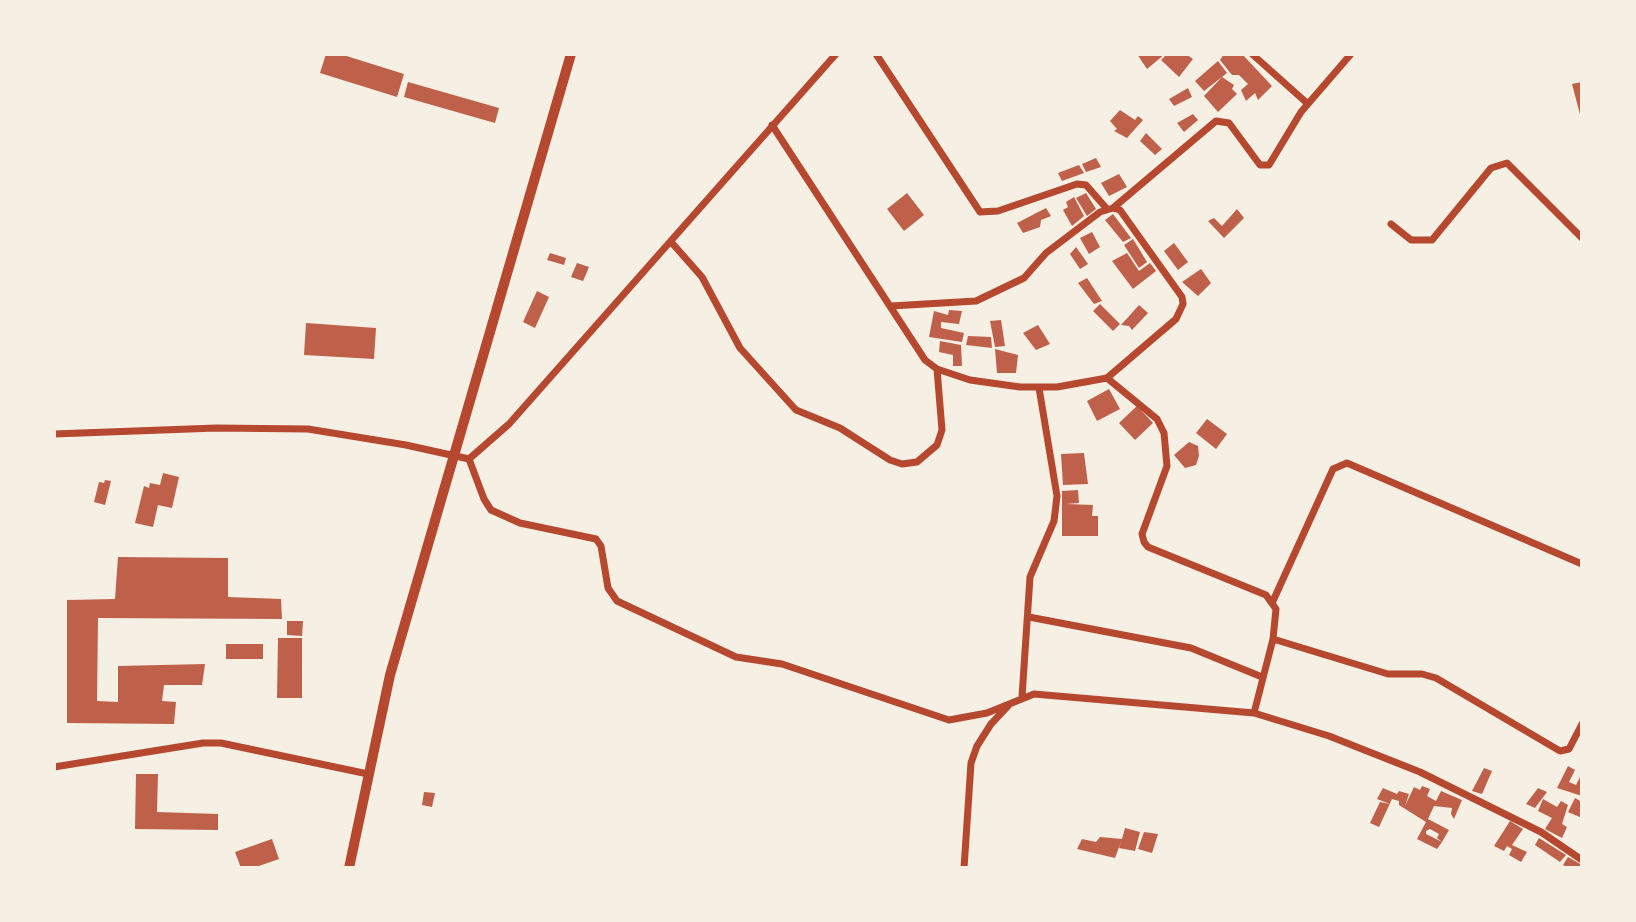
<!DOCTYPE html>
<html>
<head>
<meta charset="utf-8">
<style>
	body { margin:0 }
	#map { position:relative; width:1636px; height:922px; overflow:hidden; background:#f6efe4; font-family:Mulish,sans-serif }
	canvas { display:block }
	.frame { position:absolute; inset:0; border:56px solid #f6efe4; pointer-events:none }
</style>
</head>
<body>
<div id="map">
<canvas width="1636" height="922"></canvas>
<div class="frame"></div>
</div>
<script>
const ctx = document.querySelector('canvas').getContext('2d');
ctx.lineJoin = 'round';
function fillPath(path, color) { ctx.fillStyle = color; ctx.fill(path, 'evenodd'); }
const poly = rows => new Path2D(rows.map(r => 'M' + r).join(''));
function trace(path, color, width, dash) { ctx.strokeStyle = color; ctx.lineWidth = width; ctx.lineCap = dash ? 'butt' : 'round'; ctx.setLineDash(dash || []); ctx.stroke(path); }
fillPath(poly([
	[326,54,340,54,404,74,397,97,320,73],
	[1137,54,1165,54,1147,69],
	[1167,54,1186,54,1193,59,1179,77,1161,60],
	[1224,54,1242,54,1272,86,1258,100,1255,93,1246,101,1241,90,1248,84,1239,75,1232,75,1220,60],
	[1218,61,1227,73,1222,77,1234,85,1232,89,1237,94,1218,112,1204,96,1222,77,1204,91,1195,81],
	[408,82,499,108,495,123,404,97],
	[1582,82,1582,118,1581,118,1572,84],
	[1188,88,1192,97,1174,106,1169,99],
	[1120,110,1135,120,1138,116,1143,120,1127,138,1114,131,1117,129,1110,121],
	[1193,114,1198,120,1184,132,1177,123],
	[1146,133,1162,149,1155,155,1140,141],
	[1096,158,1101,167,1086,172,1082,164],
	[1079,165,1084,173,1062,181,1058,173],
	[1119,174,1127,187,1109,196,1101,183],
	[907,193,924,215,904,231,887,209],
	[1086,193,1096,209,1087,216,1076,198],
	[1074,197,1084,216,1072,226,1063,210,1068,207,1066,202],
	[1046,208,1051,216,1041,220,1040,227,1023,233,1017,223],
	[1237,209,1244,218,1224,238,1208,221,1214,218,1222,226],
	[1113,214,1131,238,1123,242,1105,220],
	[1092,232,1100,247,1089,254,1080,238],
	[1133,239,1147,262,1139,268,1124,245],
	[1174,243,1188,262,1178,270,1164,251],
	[1076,247,1088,264,1080,269,1070,254],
	[550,253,566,258,564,265,547,260],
	[1127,253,1139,271,1150,263,1156,271,1133,289,1112,261],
	[577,263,589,267,583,281,571,277],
	[1201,269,1211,283,1198,296,1182,282],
	[1087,278,1102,301,1094,304,1078,283],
	[537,291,549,297,535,328,523,322],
	[1100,304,1120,324,1113,331,1093,311],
	[1139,305,1148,313,1132,330,1129,326,1121,325],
	[949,310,962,311,959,324,941,322,941,328,964,333,962,342,929,337,934,311,948,315],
	[1001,320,1005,346,995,347,990,321],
	[306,323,376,328,374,359,304,355],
	[1038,325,1050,344,1036,350,1023,333],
	[968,336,991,337,992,348,966,345],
	[940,341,961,345,962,366,953,366,953,355,939,352],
	[995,349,1018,355,1016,373,997,373],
	[1109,389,1120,409,1097,421,1087,401],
	[1137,406,1153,423,1135,440,1119,423],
	[1207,419,1227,434,1216,449,1196,433],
	[1189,442,1198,446,1199,456,1196,465,1185,468,1174,455],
	[1084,453,1088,484,1063,485,1061,454],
	[163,473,179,477,172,508,158,505,153,527,135,523,144,486,149,488,150,483,160,485],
	[105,480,111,481,105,505,94,502,99,482,104,483],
	[1078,490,1079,503,1066,504,1093,505,1092,516,1098,516,1098,536,1062,536,1062,491],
	[118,557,228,558,228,597,281,599,282,619,98,618,97,701,118,702,118,666,205,664,202,685,164,685,162,701,176,702,174,724,67,723,67,600,115,599],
	[287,621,303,621,302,636,287,635],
	[278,638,302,638,302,698,277,698],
	[226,644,263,644,263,659,226,659],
	[1568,766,1575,770,1569,782,1576,785,1582,773,1582,796,1557,788],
	[1484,768,1492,771,1482,794,1472,791],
	[136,774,158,774,157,812,218,814,218,830,135,829],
	[1422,786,1430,789,1427,796,1436,801,1441,791,1462,800,1454,819,1451,814,1452,808,1434,806,1428,819,1449,830,1442,842,1437,838,1439,834,1430,829,1426,831,1426,834,1442,842,1437,849,1417,839,1426,822,1399,805,1399,801,1392,799,1379,827,1370,823,1380,802,1390,804,1377,799,1383,788,1397,794,1399,791,1409,794,1405,806,1414,787,1420,790],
	[1538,788,1547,792,1535,808,1526,804],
	[424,792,435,793,432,807,422,805],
	[1575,798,1582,802,1582,818,1568,812],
	[1543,799,1557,807,1561,801,1568,805,1562,824,1567,827,1562,838,1545,829,1552,818,1538,811],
	[1510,821,1523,829,1512,845,1527,852,1521,862,1509,855,1512,849,1507,846,1504,851,1494,846],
	[1125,828,1140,832,1135,851,1119,848,1122,839,1115,858,1077,849,1082,839,1096,842,1100,837,1122,839],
	[1144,832,1158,834,1152,853,1138,849],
	[1539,838,1566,855,1560,862,1535,845],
	[272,839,279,859,253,868,241,868,235,852],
	[1568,857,1582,865,1582,866,1568,868,1563,865]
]), '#bf614a');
trace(poly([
	[876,54,980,212,998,211,1077,184,1086,185,1107,209],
	[1252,54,1308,104],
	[772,125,925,360,937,369,970,380,1020,387,1057,387,1107,378,1157,419,1164,433,1167,466,1142,534,1144,542,1148,547,1266,595,1276,609,1273,639,1254,713],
	[1113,208,1216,121,1229,123,1260,165,1269,165,1301,112,1351,54],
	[1391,224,1411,240,1432,240,1491,168,1507,163,1582,238],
	[672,243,702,277,740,348,796,410,840,428,890,460,902,464,917,462,937,445,942,430,937,369],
	[891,306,976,301,1024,278,1046,253,1100,212,1113,208,1120,210,1182,297,1183,304,1176,319,1107,378],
	[54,434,216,428,308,429,406,445,469,459,484,499,491,510,520,523,596,539,601,546,608,588,617,601,736,657,782,664,949,720,987,713,1034,694,1254,713,1329,736,1420,772,1541,832,1582,860],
	[469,459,509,424,836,54],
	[1273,601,1333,469,1347,463,1582,564],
	[1029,617,1191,648,1262,677],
	[1273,639,1388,674,1422,674,1436,678,1560,751,1569,749,1582,724],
	[1022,697,1030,577,1054,521,1057,496,1039,388],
	[54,767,203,743,221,743,368,774],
	[964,868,971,763,977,746,991,724,1008,706]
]), '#b5482f', 7);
trace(poly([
	[349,868,390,675,571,54]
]), '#b5482f', 10);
</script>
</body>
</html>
